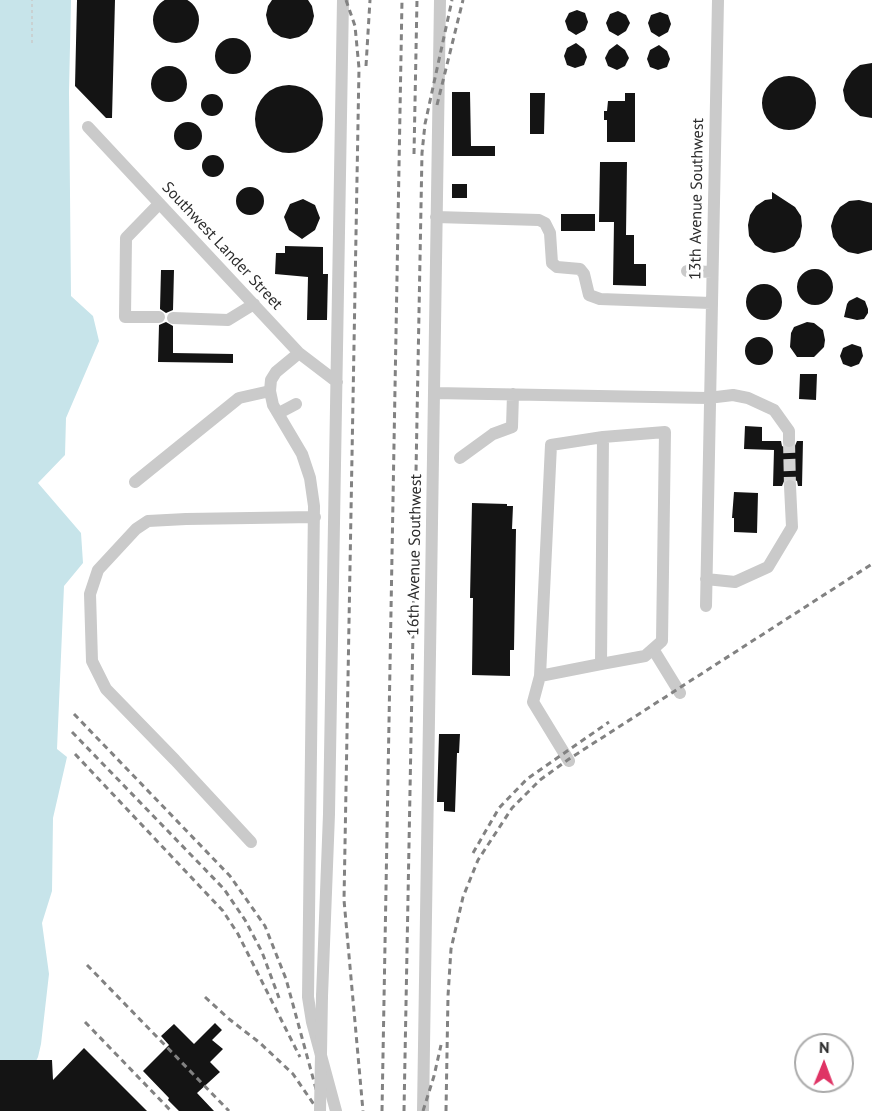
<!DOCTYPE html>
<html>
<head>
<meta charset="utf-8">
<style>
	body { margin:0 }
	#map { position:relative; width:872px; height:1111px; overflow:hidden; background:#fff; font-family:"PT Sans",sans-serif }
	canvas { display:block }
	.north { position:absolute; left:794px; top:1033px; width:60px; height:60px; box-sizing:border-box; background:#fff; border:2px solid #ababab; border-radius:50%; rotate:1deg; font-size:16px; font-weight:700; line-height:24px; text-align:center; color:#2d2d2d }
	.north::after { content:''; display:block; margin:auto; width:21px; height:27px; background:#df3465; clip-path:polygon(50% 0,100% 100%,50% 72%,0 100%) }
</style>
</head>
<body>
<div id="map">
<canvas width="872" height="1111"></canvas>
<div class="north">N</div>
</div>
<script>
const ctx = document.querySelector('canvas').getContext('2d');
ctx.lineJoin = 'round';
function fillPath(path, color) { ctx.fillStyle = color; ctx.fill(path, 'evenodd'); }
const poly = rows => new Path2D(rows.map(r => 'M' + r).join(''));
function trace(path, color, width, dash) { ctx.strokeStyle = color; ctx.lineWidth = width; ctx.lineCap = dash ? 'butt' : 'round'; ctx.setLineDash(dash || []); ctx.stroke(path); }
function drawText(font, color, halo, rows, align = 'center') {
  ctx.font = font + ' "PT Sans",sans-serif'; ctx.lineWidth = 6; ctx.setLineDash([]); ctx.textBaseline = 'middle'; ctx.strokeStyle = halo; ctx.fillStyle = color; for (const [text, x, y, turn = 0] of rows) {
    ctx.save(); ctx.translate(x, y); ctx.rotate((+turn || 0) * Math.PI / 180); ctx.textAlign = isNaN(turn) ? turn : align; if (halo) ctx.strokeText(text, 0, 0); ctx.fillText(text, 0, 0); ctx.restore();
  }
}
fillPath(poly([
	[0,0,71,0,69,92,71,296,93,316,99,341,66,418,65,455,38,483,81,533,83,563,64,586,57,749,67,757,53,818,52,891,42,923,49,974,41,1044,38,1057,11,1111,0,1111]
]), '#c7e4ea');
fillPath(poly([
	'153 20a23 23 0 1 1 46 0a23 23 0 1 1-46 0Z',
	[77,0,115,0,112,118,106,118,75,86],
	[272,0,308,0,312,6,314,16,312,24,307,32,299,37,290,39,281,37,273,32,268,24,266,15,268,6],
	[577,10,585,13,588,22,585,30,576,35,568,30,565,21,569,13],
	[618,11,626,15,630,23,626,31,618,36,609,31,606,23,610,14],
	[660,12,668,15,671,24,668,32,659,37,651,32,648,23,651,15],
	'215 56a18 18 0 1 1 36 0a18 18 0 1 1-36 0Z',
	[576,43,584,49,587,57,584,65,575,68,567,65,564,56,567,48],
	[617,44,625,50,629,58,625,66,617,70,608,66,605,58,609,50],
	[659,45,667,51,670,59,667,67,658,70,650,67,647,59,650,50],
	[872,63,872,118,860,116,851,109,845,101,843,90,846,80,852,71,860,65],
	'151 84a18 18 0 1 1 36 0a18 18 0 1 1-36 0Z',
	'762 103a27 27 0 1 1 54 0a27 27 0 1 1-54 0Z',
	'255 119a34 34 0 1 1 68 0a34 34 0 1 1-68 0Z',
	[452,92,470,92,471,146,495,146,495,156,452,156],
	[530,93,545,93,544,134,530,134],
	[625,93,635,93,635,142,607,142,607,120,604,120,604,111,607,111,608,101,625,101],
	'201 105a11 11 0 1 1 22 0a11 11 0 1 1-22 0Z',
	'174 136a14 14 0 1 1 28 0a14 14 0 1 1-28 0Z',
	'202 166a11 11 0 1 1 22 0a11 11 0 1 1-22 0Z',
	[600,162,627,162,626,235,634,235,634,264,646,264,646,286,613,285,614,222,599,222],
	[452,184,467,184,467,198,452,198],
	'236 201a14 14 0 1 1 28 0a14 14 0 1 1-28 0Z',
	[772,192,795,207,801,216,802,226,800,237,794,246,785,251,774,253,764,251,755,245,749,236,748,225,750,215,756,206,765,200,772,199],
	[303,199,315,205,320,218,315,230,302,239,289,230,284,217,290,204],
	[859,200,872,203,872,250,858,254,848,252,839,246,833,237,831,226,834,216,840,207,849,201],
	[561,214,595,214,595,231,561,231],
	[285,246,323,247,323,274,328,274,327,320,307,320,308,277,275,274,276,253,285,253],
	'797 287a18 18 0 1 1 36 0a18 18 0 1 1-36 0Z',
	[161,270,174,270,173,310,166,313,160,309],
	'746 302a18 18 0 1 1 36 0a18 18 0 1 1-36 0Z',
	[857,297,865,301,868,309,868,313,864,319,857,320,844,317,847,304,849,301],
	[166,322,173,326,173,353,233,354,233,363,158,362,159,325],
	[807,322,814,323,823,330,825,340,824,347,814,357,797,357,790,347,791,333,794,327],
	'745 351a14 14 0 1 1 28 0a14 14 0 1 1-28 0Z',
	[852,344,861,347,863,356,859,364,851,367,843,364,840,356,843,348],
	[800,374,817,374,816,400,799,399],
	[745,426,762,427,762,441,781,441,782,446,788,449,794,448,797,441,803,441,802,486,798,486,797,481,790,478,785,479,782,486,773,486,774,450,744,449],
	[734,492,758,493,757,533,734,532,734,518,732,518],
	[472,503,507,504,507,506,513,506,512,529,516,529,514,650,510,650,510,676,472,675,473,598,470,598],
	[439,734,460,734,459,753,457,753,455,812,444,811,444,802,437,802],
	[215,1023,222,1030,212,1040,223,1049,210,1062,220,1072,197,1093,214,1111,179,1111,168,1100,169,1098,143,1071,169,1045,161,1036,174,1024,194,1044],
	[84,1048,147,1111,0,1111,0,1060,52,1060,53,1080]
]), '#141414');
trace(poly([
	[789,441,790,486]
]), '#d5d5d5', 12, [12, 6]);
trace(poly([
	[32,43,32,0]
]), '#cacaca', 1.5, [3, 3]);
trace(poly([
	[88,127,299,353,337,382],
	[159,204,126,238,125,317,159,317],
	[436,217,539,220,545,223,550,233,552,263,557,267,580,269,584,274,589,295,600,299,711,303],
	[687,271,712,272],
	[173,318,228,320,254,304],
	[299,353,276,372,271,380,270,391,273,405,302,454,310,478,314,506,308,997,312,1022,336,1111],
	[434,393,708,398,733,395,748,398,774,410,789,431,789,441],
	[279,413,296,404],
	[460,458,493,434,512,427,513,394],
	[135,482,239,398,270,391],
	[706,579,735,582,768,567,792,527,790,486],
	[706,606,718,0],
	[653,649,680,693],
	[601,664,645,656,662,641,665,432,603,437],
	[540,676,601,664,603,437,551,445,540,676,533,702,569,761],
	[251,842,175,760,106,689,92,661,90,594,98,570,136,529,148,521,186,519,315,517],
	[322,996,329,814,343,0],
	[423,1111,440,0]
]), '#cacaca', 12);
trace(poly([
	[346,0,355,26,359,68,344,900,363,1111],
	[366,66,370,0],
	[437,105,463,0],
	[414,154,417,0],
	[74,714,230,876,265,926,286,979,322,1111],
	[72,732,224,889,245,920,262,952,279,998],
	[75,754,223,911,238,934,300,1057],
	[473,853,499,808,527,779,609,722],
	[87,965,229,1111],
	[205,997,229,1019,260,1043,293,1074,317,1109],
	[85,1022,171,1111],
	[382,1111,402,0],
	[404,1111,422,153,425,124,452,0],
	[423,1111,434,1076,441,1045],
	[446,1111,448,996,451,949,463,897,478,860,512,808,540,780,569,759,872,564]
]), '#828282', 3, [6, 4.5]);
trace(poly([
	[320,1111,322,996]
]), '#cacaca', 12);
drawText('16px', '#2d2d2d', '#fff', [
	["13th Avenue Southwest",697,199,-89],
	["Southwest Lander Street",222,246,47],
	["16th Avenue Southwest",415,555,-89]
]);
</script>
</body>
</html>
